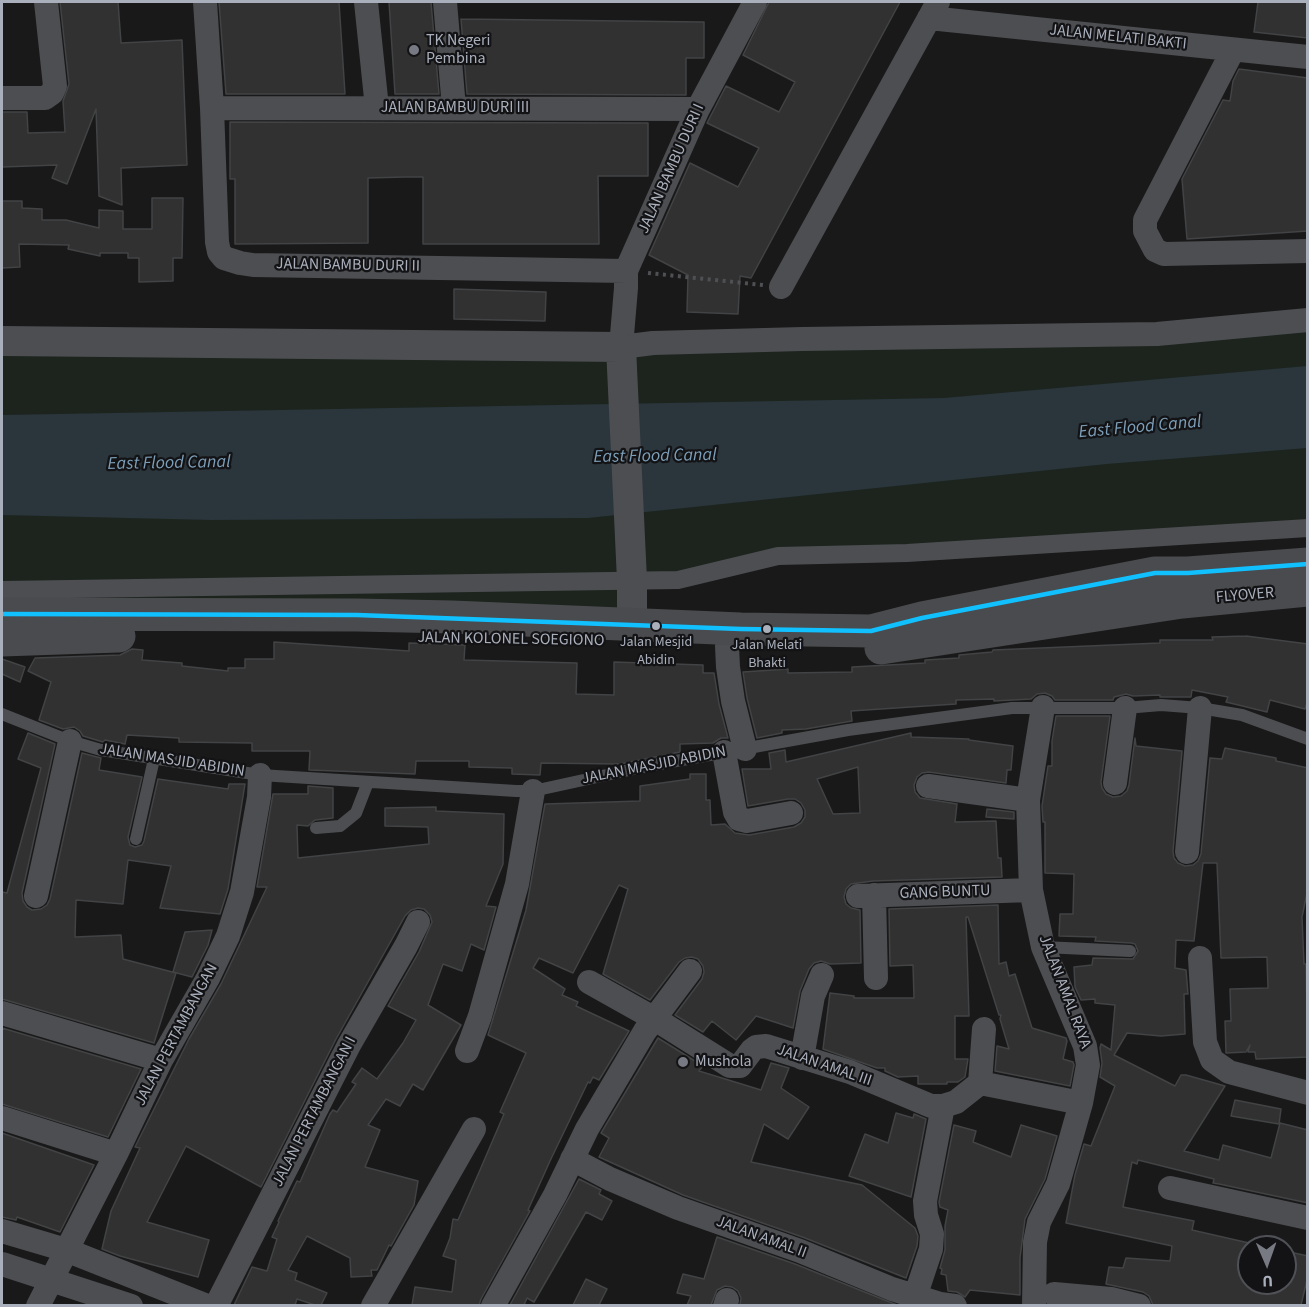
<!DOCTYPE html>
<html>
<head>
<meta charset="utf-8">
<style>
	body { margin:0 }
	#map { position:relative; width:1309px; height:1307px; overflow:hidden; background:#191919; font-family:"Source Sans 3",sans-serif }
	canvas { display:block }
	.frame { position:absolute; inset:0; border:3px solid #a9afbb; pointer-events:none }
	.north { position:absolute; left:1237px; top:1235px; width:60px; height:60px; box-sizing:border-box; background:#131315; border:2px solid #4f5157; border-radius:50%; rotate:178deg; font-size:16px; font-weight:700; line-height:24px; text-align:center; color:#a9afbb }
	.north::after { content:''; display:block; margin:auto; width:21px; height:27px; background:#777a82; clip-path:polygon(50% 0,100% 100%,50% 72%,0 100%) }
</style>
</head>
<body>
<div id="map">
<canvas width="1309" height="1307"></canvas>
<div class="frame"></div>
<div class="north">U</div>
</div>
<script>
const ctx = document.querySelector('canvas').getContext('2d');
ctx.lineJoin = 'round';
function fillPath(path, color) { ctx.fillStyle = color; ctx.fill(path, 'evenodd'); }
const poly = rows => new Path2D(rows.map(r => 'M' + r).join(''));
function trace(path, color, width, dash) { ctx.strokeStyle = color; ctx.lineWidth = width; ctx.lineCap = dash ? 'butt' : 'round'; ctx.setLineDash(dash || []); ctx.stroke(path); }
function drawText(font, color, halo, rows, align = 'center') {
  ctx.font = font + ' "Source Sans 3",sans-serif'; ctx.lineWidth = 4.5; ctx.setLineDash([]); ctx.textBaseline = 'middle'; ctx.strokeStyle = halo; ctx.fillStyle = color; for (const [text, x, y, turn = 0] of rows) {
    ctx.save(); ctx.translate(x, y); ctx.rotate((+turn || 0) * Math.PI / 180); ctx.textAlign = isNaN(turn) ? turn : align; if (halo) ctx.strokeText(text, 0, 0); ctx.fillText(text, 0, 0); ctx.restore();
  }
}
fillPath(poly([
	[1307,318,1307,528,778,556,632,580,632,624,2,614,2,341,621,347]
]), '#1c241d');
fillPath(poly([
	[1307,366,1307,448,1107,464,588,518,211,520,2,515,2,415,944,398]
]), '#2a353c');
const building = poly([
	[60,2,118,2,121,43,182,40,187,165,121,168,122,205,99,196,96,109,67,184,52,178,57,165,2,167,2,112,27,112,28,133,65,132,63,101,69,84,60,2],
	[219,2,339,2,345,94,226,94,219,2],
	[389,2,431,2,439,94,395,94,389,2],
	[769,2,900,2,751,278,740,276,738,314,687,312,688,275,649,255,690,163,738,187,759,148,707,123,726,86,779,112,795,82,743,55,769,2],
	[1258,2,1308,2,1308,38,1254,32,1258,2],
	[461,19,704,22,704,58,686,58,686,95,467,94,461,19],
	[1239,69,1308,78,1308,231,1187,239,1182,179,1223,100,1230,101,1233,81,1239,69],
	[230,122,648,123,648,176,598,176,599,244,423,244,423,177,405,177,368,178,368,243,235,244,235,179,230,179,230,122],
	[152,198,183,198,182,258,173,258,173,281,139,282,139,258,128,258,128,253,100,253,100,256,68,249,69,245,19,244,20,267,2,268,2,201,22,201,22,208,42,209,42,220,66,220,99,228,99,210,123,211,123,229,152,229,152,198],
	[454,289,546,292,545,321,454,319,454,289],
	[1246,636,1308,644,1308,700,1305,709,1270,700,1267,712,1226,702,1228,697,1192,690,1191,697,1160,697,1160,695,1133,696,1126,694,1114,697,1113,700,1055,700,1052,696,1045,693,1037,694,1031,699,994,701,994,699,956,700,956,704,851,711,852,721,806,729,782,730,782,733,757,738,747,698,743,672,788,669,788,673,852,672,852,667,925,663,925,660,959,658,959,655,992,652,993,650,1160,643,1160,640,1213,640,1212,637,1246,636],
	[274,642,409,651,409,643,465,645,464,660,577,663,576,694,614,695,614,662,703,665,703,673,714,673,719,704,728,738,721,738,713,743,680,744,680,752,620,764,541,763,540,775,512,774,512,768,469,767,469,761,416,761,415,774,309,770,310,751,252,751,252,743,179,742,179,738,127,735,125,744,105,740,103,742,83,736,80,731,74,727,63,729,39,720,51,682,28,671,35,658,120,655,132,649,143,650,142,660,182,663,182,666,228,671,228,668,245,668,245,659,274,659,274,642],
	[2,659,25,667,20,682,2,674,2,659],
	[1056,716,1110,716,1101,782,1102,788,1106,794,1113,797,1121,796,1127,791,1129,785,1135,738,1136,746,1182,751,1173,851,1174,858,1178,863,1185,866,1193,865,1198,861,1201,854,1210,758,1222,759,1225,748,1276,758,1276,761,1308,768,1308,888,1302,917,1304,964,1306,964,1308,1057,1256,1059,1255,1052,1248,1052,1250,1045,1246,1052,1226,1053,1225,1021,1231,1021,1230,989,1268,988,1267,957,1221,958,1217,863,1203,863,1194,941,1176,940,1175,968,1186,970,1188,994,1184,994,1185,1034,1161,1036,1127,1033,1114,1055,1175,1086,1181,1075,1186,1075,1225,1086,1184,1151,1219,1160,1223,1145,1271,1158,1280,1123,1308,1130,1308,1203,1219,1184,1213,1183,1214,1179,1138,1160,1137,1164,1132,1162,1123,1207,1194,1221,1192,1230,1249,1243,1249,1283,1285,1283,1285,1251,1308,1256,1308,1276,1301,1305,1153,1305,1149,1296,1143,1292,1106,1284,1109,1267,1123,1268,1126,1258,1170,1261,1172,1246,1066,1223,1075,1175,1084,1144,1091,1146,1115,1086,1100,1077,1102,1063,1100,1048,1101,1044,1111,1050,1115,1005,1095,1003,1095,999,1081,1000,1075,987,1074,967,1092,965,1093,958,1133,959,1138,951,1135,944,1131,943,1095,941,1096,937,1059,936,1060,914,1073,914,1074,874,1045,873,1045,822,1043,822,1042,806,1048,766,1052,766,1052,741,1056,716],
	[28,733,55,744,22,893,23,901,27,907,32,910,41,909,47,905,50,899,82,753,101,758,99,770,142,777,128,837,130,845,135,847,142,845,144,841,158,779,228,789,229,784,245,784,228,889,220,914,160,908,171,866,128,860,123,904,76,900,75,937,121,935,123,959,176,973,154,1043,2,999,2,892,7,893,41,768,18,759,28,733],
	[911,733,911,737,969,739,969,740,1013,746,1011,770,1007,770,1006,783,929,772,922,773,917,777,914,785,915,792,920,798,957,804,955,822,996,821,998,858,1001,858,1002,877,873,881,851,884,846,889,844,897,846,904,851,908,860,910,861,963,830,964,821,961,814,963,809,969,800,991,793,1028,756,1016,736,1040,712,1021,703,1032,675,1015,702,979,704,972,703,966,698,959,692,957,685,958,679,962,650,1000,603,974,628,889,619,885,573,973,539,958,533,968,565,989,562,995,578,1002,576,1006,629,1031,599,1080,593,1077,590,1083,588,1082,550,1161,528,1210,530,1211,481,1299,479,1305,412,1305,415,1287,452,1292,456,1260,443,1256,450,1238,453,1219,458,1220,480,1170,504,1114,500,1112,526,1053,488,1035,526,910,545,804,640,801,640,786,690,779,690,774,706,774,706,800,710,800,711,825,725,824,735,833,749,835,794,827,801,823,805,817,805,810,801,803,795,799,788,799,748,806,742,769,771,769,769,753,785,750,786,762,911,733],
	[858,767,860,813,833,814,817,779,858,767],
	[308,786,333,788,333,818,315,820,308,826,297,825,298,858,429,844,428,827,385,826,385,808,436,807,436,811,504,814,503,864,486,906,496,907,484,950,471,944,462,971,443,964,428,1005,461,1025,423,1090,413,1084,400,1106,386,1099,368,1125,380,1130,365,1167,418,1181,414,1205,391,1246,389,1245,377,1270,371,1270,372,1276,351,1277,350,1258,307,1236,288,1270,297,1273,295,1280,327,1293,321,1305,315,1305,297,1299,295,1305,234,1305,252,1267,267,1271,277,1239,272,1237,279,1222,278,1221,297,1181,300,1182,330,1114,333,1110,337,1112,356,1084,352,1082,362,1068,377,1079,403,1043,416,1020,388,1006,419,952,432,922,430,915,424,909,418,908,411,910,405,916,336,1039,261,1187,186,1146,147,1222,209,1240,198,1277,120,1256,102,1249,111,1211,140,1148,135,1147,189,1039,221,984,267,887,257,887,273,794,308,794,308,786],
	[987,809,1014,812,1014,819,986,817,987,809],
	[998,905,999,964,1006,962,1009,976,1015,974,1032,1028,1066,1038,1067,1041,1063,1059,1073,1062,1074,1065,1070,1086,995,1071,997,1046,1009,1049,1000,1019,1001,1015,999,1015,968,917,966,917,969,1016,955,1016,955,1059,968,1059,965,1077,958,1082,947,1082,947,1084,918,1084,918,1076,898,1077,885,1071,885,1068,877,1068,823,1049,830,993,854,996,854,998,914,998,913,965,890,966,889,909,998,905],
	[212,930,208,945,192,977,173,972,185,932,212,930],
	[2,1028,141,1069,108,1137,2,1104,2,1028],
	[658,1038,703,1066,699,1071,761,1090,771,1063,789,1068,781,1088,809,1107,788,1139,764,1124,751,1162,862,1185,915,1228,918,1236,917,1246,906,1278,805,1238,683,1195,599,1157,609,1138,601,1133,658,1038],
	[1235,1100,1281,1109,1279,1124,1231,1116,1235,1100],
	[896,1113,913,1118,914,1114,926,1119,911,1197,849,1176,865,1134,888,1143,896,1113],
	[954,1125,976,1131,973,1142,1011,1157,1021,1125,1057,1136,1045,1179,1025,1219,1020,1258,1020,1295,970,1290,965,1297,957,1292,948,1291,946,1275,941,1274,942,1269,940,1268,945,1250,945,1226,948,1210,940,1207,939,1202,954,1125],
	[2,1133,94,1165,60,1232,17,1217,16,1220,2,1217,2,1133],
	[579,1179,601,1190,599,1194,612,1201,602,1220,586,1212,534,1302,527,1298,524,1305,510,1305,579,1179],
	[717,1237,795,1264,897,1305,740,1305,741,1298,738,1291,732,1287,725,1286,717,1290,711,1305,687,1305,691,1296,677,1293,683,1274,704,1279,717,1237],
	[586,1279,607,1289,599,1305,573,1305,586,1279]
]);
fillPath(building, '#313131');
trace(building, '#424345', 1.5);
trace(poly([
	[648,273,763,285]
]), '#4f5054', 4, [3, 4.5]);
trace(poly([
	[2,714,70,741,101,750,260,775,516,791,533,791,643,767,848,730,1012,708,1125,708,1161,705,1200,708,1242,715,1308,739],
	[316,828,340,826,356,813,368,782],
	[136,839,154,759],
	[1043,947,1130,951]
]), '#4d4e52', 12);
trace(poly([
	[2,590,678,580,778,556,907,553,1308,528]
]), '#4d4e52', 18);
trace(poly([
	[205,2,212,108,217,242,219,252,224,258,240,263,253,265,626,271],
	[366,2,377,108],
	[445,2,454,108],
	[755,2,698,109,626,271,626,288,621,347,653,343,802,339,1157,334,1308,320],
	[929,18,1308,57],
	[1233,50,1145,220,1145,231,1155,250,1164,254,1308,251],
	[2,98,45,98,52,93,55,86,46,2],
	[212,108,698,109],
	[781,287,938,2],
	[727,646,728,667,733,701,745,749],
	[724,752,735,812,739,819,747,821,791,813],
	[1115,783,1125,708],
	[928,786,1028,800],
	[1187,852,1200,708],
	[874,895,876,978],
	[36,896,70,741],
	[858,896,1031,890],
	[1200,958,1205,1042,1212,1060,1229,1072,1308,1093],
	[589,982,655,1019,730,1066,740,1066,752,1050,756,1047,766,1046,850,1072,931,1106,943,1106,956,1102,980,1083,1081,1103],
	[2,1013,161,1060],
	[467,1051,480,1016,517,884,533,791],
	[802,1058,813,996,822,975],
	[980,1083,984,1029],
	[2,1118,116,1154],
	[572,1159,610,1179,678,1208,800,1251,892,1289,940,1304,955,1306],
	[1170,1188,1308,1218],
	[2,1231,66,1250,207,1306],
	[2,1264,131,1306],
	[1054,1294,1111,1299,1139,1306],
	[38,1306,116,1154,161,1060,208,978,228,936,242,892,259,797,260,775],
	[216,1306,349,1045,406,946,418,922],
	[373,1306,474,1129],
	[493,1306,555,1195,587,1129,645,1031,690,971],
	[725,1306,727,1300],
	[912,1306,931,1249,932,1234,926,1215,925,1201,943,1106],
	[1034,1306,1035,1242,1039,1222,1058,1184,1081,1103,1088,1065,1085,1046,1043,947,1031,890,1028,800,1043,707]
]), '#4d4e52', 24);
trace(poly([
	[2,341,621,347,632,580,632,624]
]), '#4d4e52', 30);
trace(poly([
	[2,614,357,615,452,617,741,629,871,631,922,618,1155,573,1188,573,1308,564],
	[2,640,119,636],
	[881,648,1182,602,1308,590]
]), '#4a4b4e', 33);
trace(poly([
	[2,614,357,615,741,629,871,631,922,618,1155,573,1188,573,1308,564]
]), '#11c0ff', 4.5);
for (const [x, y, r, color] of [
	[414,50,6,"#777a82"],
	[656,626,5,"#a9afbb"],
	[767,629,5,"#a9afbb"],
	[683,1062,6,"#777a82"]
]) { const dot = new Path2D(); dot.arc(x, y, r, 0, 2 * Math.PI); ctx.fillStyle = color; ctx.fill(dot); trace(dot, '#131315', 2); }
drawText('14px', '#a9afbb', '#131315', [
	["Jalan Mesjid",656,643],
	["Abidin",656,661],
	["Jalan Melati",767,646],
	["Bhakti",767,664]
]);
drawText('16px', '#a9afbb', '#131315', [
	["JALAN MELATI BAKTI",1118,38,6],
	["JALAN BAMBU DURI III",455,108],
	["JALAN BAMBU DURI I",672,169,-66],
	["JALAN BAMBU DURI II",348,266,1],
	["FLYOVER",1245,596,-5],
	["JALAN KOLONEL SOEGIONO",511,640,1],
	["JALAN MASJID ABIDIN",172,761,9],
	["JALAN MASJID ABIDIN",654,766,-11],
	["GANG BUNTU",945,893,-2],
	["JALAN AMAL RAYA",1064,992,69],
	["JALAN PERTAMBANGAN",177,1035,-62],
	["JALAN AMAL III",824,1066,19],
	["JALAN PERTAMBANGAN I",315,1112,-63],
	["JALAN AMAL II",761,1238,20]
]);
drawText('16px', '#a9afbb', '#131315', [
	["TK Negeri",426,41],
	["Pembina",426,59],
	["Mushola",695,1062]
], 'left');
drawText('italic 18px', '#7d9fb9', '#131315', [
	["East Flood Canal",1140,428,-5],
	["East Flood Canal",655,457,-1],
	["East Flood Canal",169,464,-1]
]);
</script>
</body>
</html>
